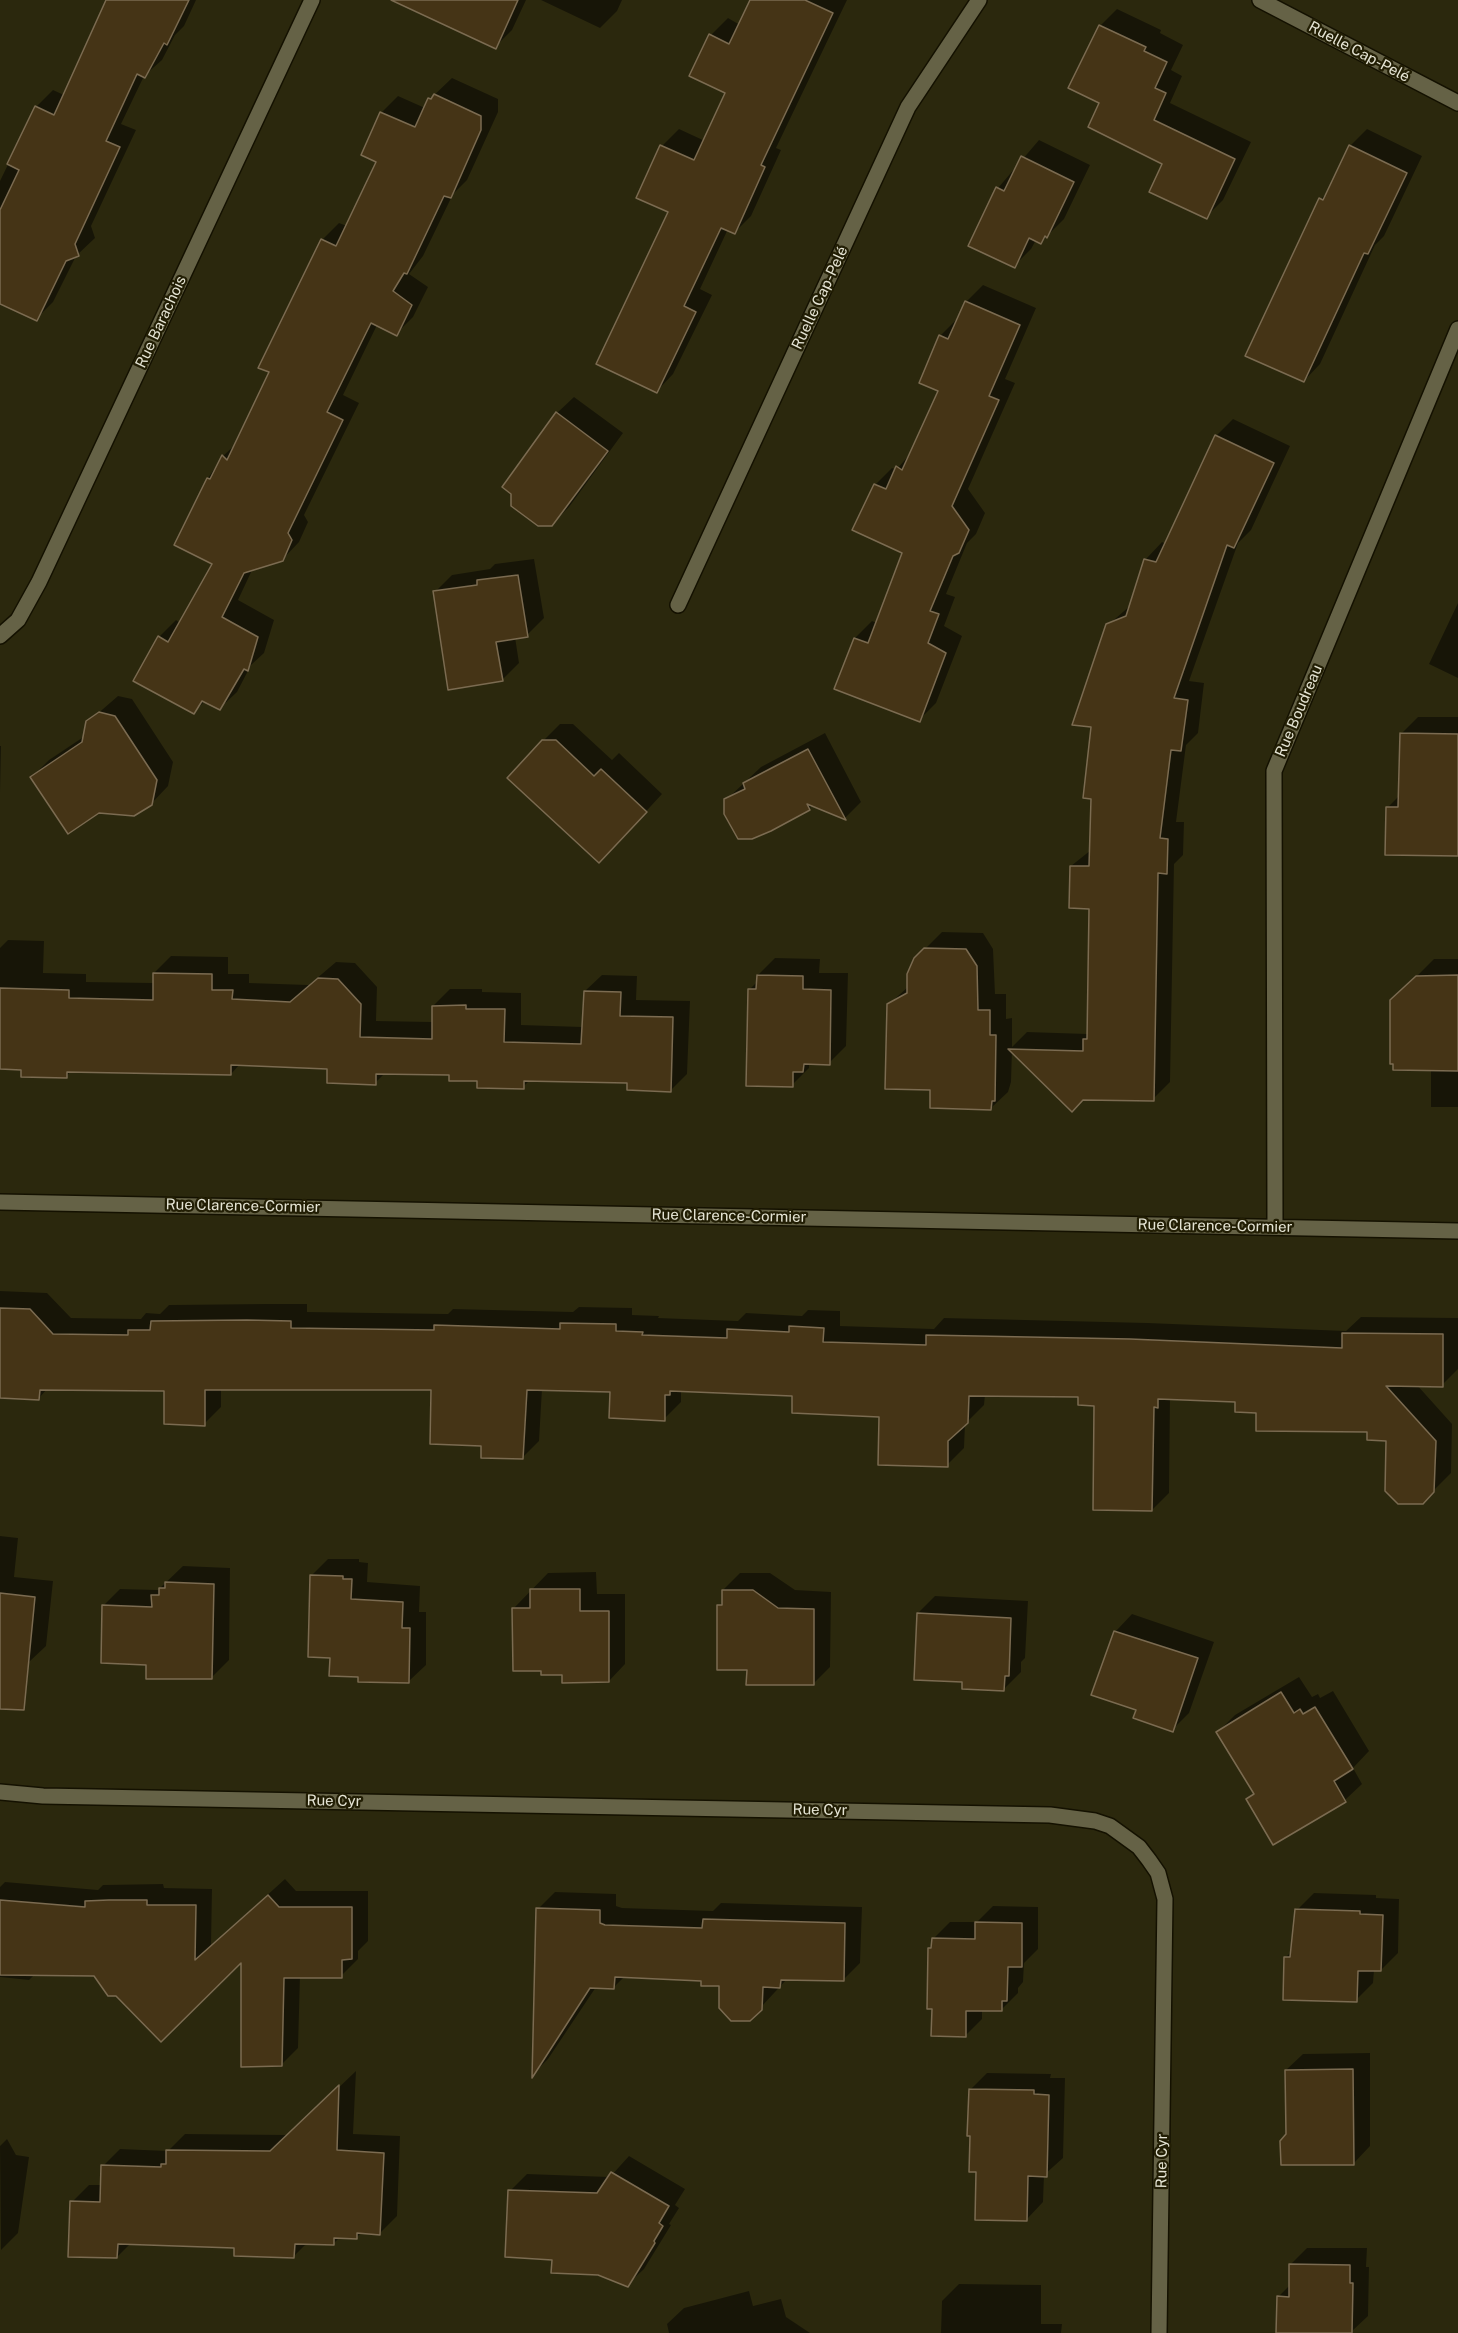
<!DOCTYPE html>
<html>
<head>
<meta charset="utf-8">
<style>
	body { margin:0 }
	canvas { display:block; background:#2b280d }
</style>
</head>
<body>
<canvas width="1458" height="2333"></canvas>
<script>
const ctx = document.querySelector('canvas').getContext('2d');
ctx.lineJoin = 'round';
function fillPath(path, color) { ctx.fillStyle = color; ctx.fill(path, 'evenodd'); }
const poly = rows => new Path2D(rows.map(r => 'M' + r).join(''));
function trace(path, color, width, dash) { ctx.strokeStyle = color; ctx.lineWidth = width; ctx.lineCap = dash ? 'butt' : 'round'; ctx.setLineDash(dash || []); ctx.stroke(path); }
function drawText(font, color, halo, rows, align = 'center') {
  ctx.font = font + ' "Public Sans",sans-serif'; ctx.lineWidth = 4.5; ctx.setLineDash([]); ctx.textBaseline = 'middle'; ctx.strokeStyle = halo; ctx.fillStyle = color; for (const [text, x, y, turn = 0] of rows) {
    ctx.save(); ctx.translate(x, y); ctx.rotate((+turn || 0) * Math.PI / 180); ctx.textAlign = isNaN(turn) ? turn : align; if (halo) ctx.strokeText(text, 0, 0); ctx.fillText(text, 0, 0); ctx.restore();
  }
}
fillPath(poly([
	[108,0,196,0,184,26,175,35,162,60,144,76,121,124,136,130,91,226,95,238,76,256,53,302,36,319,0,302,0,181,36,107,53,90,64,95],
	[445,0,526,0,512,30,495,47],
	[541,0,622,0,617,11,600,28],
	[752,0,847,0,776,148,781,150,751,216,735,232,728,229,700,289,712,295,673,374,657,391,670,212,662,146,679,129,705,141,727,92,691,76,711,35,728,18,740,25],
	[1117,9,1161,30,1160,33,1183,45,1171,70,1182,76,1170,103,1251,142,1223,200,1206,217,1164,163,1101,103,1100,26],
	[452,78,498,99,498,112,467,180,453,194,423,256,409,274,428,287,413,317,396,334,377,325,343,395,359,403,304,515,308,522,299,542,282,560,253,568,238,600,274,620,264,653,251,665,237,692,220,708,205,701,194,712,159,637,176,620,180,623,214,563,208,478,223,456,238,442,271,372,260,367,322,240,339,223,347,226,378,161,363,154,381,113,398,96,425,108,430,99],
	[1367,129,1422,156,1384,236,1375,245,1320,364,1304,381,1321,199,1328,192,1350,146],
	[1039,140,1090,165,1064,219,1041,242,1036,240,1031,249,1014,266,998,188],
	[983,285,1036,308,1005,379,1015,383,968,489,985,513,976,534,967,543,946,594,955,597,944,626,962,636,936,703,919,720,836,688,855,638,872,621,877,623,904,552,875,485,892,468,896,470,911,453,940,390,940,336,957,319,966,302],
	[574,397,623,433,569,507,551,525,557,413],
	[1233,419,1290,446,1251,530,1238,543,1189,681,1204,683,1198,733,1186,745,1176,822,1184,822,1183,855,1174,864,1170,1082,1153,1099,1012,1050,1011,1082,1008,1092,991,1108,932,1088,888,1005,909,986,915,959,942,932,983,933,993,949,995,994,1006,994,1006,1019,1012,1018,1012,1047,1027,1032,1088,1034,1091,907,1071,866,1091,850,1108,625,1131,605,1146,559,1162,542,1166,544,1216,436],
	[534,559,544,618,527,635,515,637,519,663,502,680,435,592,452,575,490,569,495,564],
	[1458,603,1458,678,1429,664],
	[118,696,132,699,173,762,168,786,151,804,32,777,49,760,85,736,88,722],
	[1418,717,1458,717,1458,855,1387,808,1400,795,1401,734],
	[560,724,573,724,612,760,619,753,662,794,616,844,543,741],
	[825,733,861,802,845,818,813,805,809,809,726,800,761,767],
	[0,746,1,746,0,793],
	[8,940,44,941,43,973,86,974,86,982,154,983,154,973,171,956,228,957,228,974,249,974,249,983,309,985,336,962,355,963,377,987,376,1021,433,1022,433,1006,450,989,482,989,482,992,521,993,521,1025,583,1027,585,991,602,975,637,976,636,1000,690,1001,687,1074,671,1090,628,1082,531,1079,523,1087,450,1074,386,1072,375,1083,329,1068,240,1064,231,1074,72,1070,66,1077,22,1068,0,1067,0,948],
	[775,958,820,959,819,973,848,973,846,1046,829,1063,809,1064,809,1068,792,1085,750,989,758,981,758,975],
	[1434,959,1458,959,1458,1107,1431,1107,1431,1069,1392,1001],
	[0,1291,47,1293,71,1318,141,1319,146,1313,160,1314,169,1305,265,1304,307,1304,307,1312,448,1314,453,1309,573,1312,579,1307,632,1308,632,1315,659,1316,658,1318,738,1321,746,1313,802,1316,808,1310,840,1311,840,1326,934,1329,944,1318,1148,1323,1346,1331,1361,1317,1458,1318,1458,1369,1442,1385,1417,1385,1452,1424,1451,1473,1422,1502,1387,1439,1369,1430,1258,1411,1237,1400,1170,1398,1169,1493,1152,1510,1096,1404,1079,1395,985,1395,984,1405,965,1424,964,1448,947,1465,881,1415,794,1394,681,1390,681,1402,664,1419,611,1390,542,1389,539,1441,522,1458,483,1444,433,1389,221,1389,221,1407,204,1424,165,1389,48,1388,39,1398,0,1397],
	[0,1536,18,1538,14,1577,53,1581,46,1646,29,1662,0,1659],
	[328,1559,359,1559,359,1562,368,1563,367,1582,420,1586,419,1612,426,1612,426,1665,409,1681,359,1675,331,1656,311,1576],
	[183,1566,230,1568,229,1660,212,1677,148,1663,103,1606,120,1589,158,1590],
	[596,1572,597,1594,625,1594,625,1664,609,1681,563,1674,514,1608,548,1573],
	[740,1573,770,1573,795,1590,831,1592,830,1667,813,1684,748,1669,719,1606,723,1602,723,1590],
	[935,1596,1028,1601,1025,1658,1021,1662,1021,1672,1004,1689,964,1681,918,1613],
	[1132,1614,1214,1642,1189,1713,1172,1730,1138,1709,1093,1694,1116,1631],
	[1299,1677,1312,1697,1318,1694,1320,1698,1333,1691,1369,1751,1353,1768,1362,1784,1345,1800,1247,1799,1254,1793,1218,1732,1235,1715],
	[285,1879,296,1891,368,1891,368,1941,358,1951,358,1959,341,1976,300,1976,298,2048,281,2065,243,1959,95,1974,35,1974,29,1980,0,1977,0,1887,5,1882,98,1890,103,1885,163,1884,164,1888,212,1889,211,1946],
	[555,1892,616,1894,616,1906,622,1908,713,1911,721,1903,862,1907,860,1963,843,1980,787,1979,749,2020,721,1985,703,1980,625,1976,614,1987,596,1987,548,2059,533,2074,538,1909],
	[1314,1893,1376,1895,1376,1898,1399,1899,1398,1953,1381,1970,1374,1970,1373,1983,1356,2000,1286,1957,1292,1951,1297,1910],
	[993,1906,1038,1907,1038,1949,1024,1963,1023,1982,1018,1988,1018,1993,1001,2010,982,2010,982,2019,965,2036,934,2007,930,1949,933,1939,950,1922,977,1922],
	[1370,2053,1370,2146,1354,2163,1287,2135,1286,2070,1303,2054],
	[356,2071,353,2134,400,2136,397,2216,380,2233,362,2232,356,2238,340,2237,333,2244,307,2243,293,2257,236,2247,131,2243,117,2257,72,2202,89,2185,102,2185,103,2166,120,2149,168,2151,185,2134,289,2135],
	[987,2073,1051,2074,1050,2078,1065,2078,1063,2158,1044,2175,1043,2202,1027,2219,977,2171,970,2090],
	[7,2139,16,2155,29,2157,18,2233,1,2250,0,2146],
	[629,2156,685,2189,675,2205,679,2208,669,2224,671,2225,644,2269,627,2285,554,2258,510,2191,527,2174,610,2177],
	[1307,2248,1367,2248,1366,2267,1369,2267,1368,2316,1351,2332,1278,2333,1278,2297,1290,2285,1290,2265],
	[959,2284,1041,2285,1041,2324,1062,2324,1061,2333,941,2333,942,2301],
	[749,2291,753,2306,781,2299,786,2317,810,2333,669,2333,667,2324,684,2308]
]), '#0007');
const building = poly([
	[106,0,189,0,167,45,164,43,145,78,137,74,106,141,120,147,75,244,79,256,66,261,37,321,0,304,0,210,19,170,7,164,35,106,54,115,106,0],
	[391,0,518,0,496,49,391,0],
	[750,0,805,0,833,13,761,165,765,167,735,234,721,228,684,306,696,312,657,393,596,364,668,212,636,198,660,145,694,160,725,93,689,76,709,34,729,44,750,0],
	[1099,25,1146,47,1144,51,1167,62,1155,88,1166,93,1154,120,1235,159,1207,219,1149,192,1162,164,1088,127,1099,103,1068,88,1099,25],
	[434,94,481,116,481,130,451,198,444,196,407,274,404,273,393,291,412,305,397,336,371,323,327,412,343,420,288,533,292,540,283,561,244,573,222,617,258,637,248,671,244,669,220,710,202,701,194,714,133,681,158,636,168,642,212,564,174,545,207,478,210,479,222,455,227,460,269,372,258,368,321,239,336,246,376,162,361,155,380,112,415,127,428,98,431,99,434,94],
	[1349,145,1407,173,1368,254,1364,253,1304,382,1245,356,1319,198,1323,200,1349,145],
	[1021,156,1074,182,1047,238,1045,236,1041,244,1029,238,1015,268,968,246,996,187,1004,191,1021,156],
	[965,301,1020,325,989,396,999,400,952,506,969,530,959,553,953,556,930,611,939,614,928,643,946,653,920,722,834,689,854,638,868,643,902,553,852,530,874,484,886,489,896,466,902,470,938,391,919,383,939,335,948,339,965,301],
	[556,412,608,451,552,526,538,526,511,506,511,494,502,487,556,412],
	[1215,435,1274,463,1234,548,1227,545,1174,698,1188,700,1181,751,1171,750,1160,838,1168,839,1167,874,1158,873,1154,1101,1083,1100,1072,1112,1008,1049,1083,1051,1083,1039,1087,1039,1089,909,1069,908,1070,866,1089,866,1091,799,1083,798,1091,727,1072,725,1106,624,1126,616,1144,559,1156,562,1215,435],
	[518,575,528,637,496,642,503,681,448,690,433,591,477,585,477,580,518,575],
	[99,712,115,716,157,780,152,805,134,816,99,813,68,834,30,777,82,742,86,721,99,712],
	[1400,733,1458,734,1458,856,1385,855,1386,807,1398,807,1400,733],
	[542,740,556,740,594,776,601,769,647,812,599,863,507,778,542,740],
	[808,749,846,820,807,804,810,810,771,831,752,839,738,839,724,814,724,799,745,789,743,783,808,749],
	[924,948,966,949,977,966,978,1010,990,1010,990,1035,996,1035,995,1101,992,1101,991,1110,930,1108,930,1090,885,1089,887,1004,907,993,907,974,914,958,924,948],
	[153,973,212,974,212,990,233,990,232,999,290,1002,318,978,338,979,361,1004,360,1037,432,1039,432,1006,466,1005,466,1009,505,1009,504,1042,581,1044,584,991,621,992,620,1016,673,1017,671,1092,627,1090,627,1083,524,1081,524,1089,477,1088,477,1081,449,1081,449,1075,376,1074,376,1085,327,1083,327,1069,231,1065,231,1075,67,1072,67,1078,21,1077,21,1070,0,1069,0,988,69,990,69,998,153,1000,153,973],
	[757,975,803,976,803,989,831,990,830,1065,804,1064,803,1072,793,1072,793,1087,746,1086,748,989,756,989,757,975],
	[1458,975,1458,1071,1393,1070,1393,1064,1390,1064,1390,1000,1416,976,1458,975],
	[0,1308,30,1309,53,1334,128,1335,128,1330,150,1330,151,1321,247,1320,291,1321,291,1328,434,1330,434,1325,560,1329,560,1323,616,1324,616,1331,643,1332,642,1335,727,1338,727,1329,789,1332,789,1326,824,1328,823,1342,926,1345,926,1335,1130,1339,1342,1348,1342,1333,1443,1334,1443,1387,1386,1386,1436,1441,1434,1492,1423,1504,1398,1504,1385,1491,1386,1441,1367,1440,1367,1432,1256,1431,1256,1413,1235,1412,1235,1402,1158,1399,1158,1408,1154,1407,1152,1511,1093,1510,1094,1406,1078,1405,1078,1397,969,1396,968,1423,948,1441,948,1467,878,1465,879,1417,792,1413,792,1396,670,1391,670,1395,665,1395,665,1421,609,1418,610,1392,527,1390,523,1459,481,1458,481,1446,430,1444,431,1390,205,1390,205,1426,164,1424,164,1391,40,1390,39,1400,0,1398,0,1308],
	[310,1575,343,1576,343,1579,352,1579,351,1599,403,1602,402,1628,410,1628,409,1683,358,1682,358,1677,329,1676,330,1658,308,1657,310,1575],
	[165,1582,214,1584,212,1679,146,1679,146,1665,101,1663,102,1605,152,1607,151,1595,159,1595,159,1588,165,1588,165,1582],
	[530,1589,580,1589,580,1611,609,1611,609,1682,562,1683,562,1675,541,1675,541,1671,513,1671,512,1608,530,1608,530,1589],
	[722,1590,753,1590,778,1608,814,1609,814,1685,746,1685,747,1670,717,1670,717,1605,722,1605,722,1590],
	[0,1593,35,1597,24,1710,0,1709,0,1593],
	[917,1613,1011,1618,1009,1676,1005,1676,1004,1691,962,1689,962,1682,914,1680,917,1613],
	[1114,1631,1198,1658,1173,1732,1133,1718,1136,1710,1091,1695,1114,1631],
	[1281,1692,1294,1713,1300,1709,1303,1714,1315,1707,1353,1769,1334,1781,1346,1802,1273,1845,1246,1799,1254,1794,1216,1732,1281,1692],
	[268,1895,279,1907,352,1907,352,1959,342,1960,342,1978,284,1978,282,2066,241,2067,241,1963,161,2042,116,1996,108,1996,94,1976,0,1975,0,1900,85,1907,85,1901,109,1900,147,1900,147,1905,196,1905,195,1960,268,1895],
	[536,1908,600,1910,600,1923,605,1925,702,1928,703,1919,845,1923,844,1981,781,1980,780,1988,763,1987,762,2010,750,2021,731,2021,719,2008,719,1986,701,1986,701,1981,615,1977,614,1989,590,1988,532,2078,536,1908],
	[1295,1909,1360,1911,1360,1914,1383,1915,1381,1971,1358,1971,1357,2002,1283,2000,1284,1957,1290,1957,1295,1909],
	[975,1922,1022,1923,1022,1967,1008,1967,1007,2001,1002,2001,1002,2011,966,2011,966,2037,931,2036,932,2009,927,2009,928,1948,931,1948,932,1938,975,1939,975,1922],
	[1353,2069,1354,2165,1281,2165,1280,2141,1286,2134,1285,2070,1353,2069],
	[339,2085,337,2150,384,2153,380,2235,357,2233,357,2239,334,2238,334,2245,295,2244,294,2258,234,2256,234,2248,118,2244,117,2258,68,2257,70,2201,100,2202,101,2165,161,2167,161,2164,166,2164,166,2150,270,2151,339,2085],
	[969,2089,1034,2090,1034,2094,1049,2095,1047,2177,1028,2176,1027,2221,975,2220,976,2172,969,2172,970,2136,967,2136,969,2089],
	[611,2172,669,2206,659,2223,663,2226,654,2241,655,2243,628,2287,598,2275,551,2273,552,2260,505,2257,508,2190,597,2193,611,2172],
	[1289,2264,1350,2265,1350,2283,1353,2283,1352,2333,1276,2333,1277,2296,1289,2297,1289,2264]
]);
fillPath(building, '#453416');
trace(building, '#7b6b51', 1.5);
const street = poly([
	[1260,0,1458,103],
	[678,605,908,107,979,0],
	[0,636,18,620,39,582,312,0],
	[0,1202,1458,1231],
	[1275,1227,1274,771,1458,329],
	[0,1792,43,1796,1050,1815,1095,1821,1110,1826,1139,1847,1149,1860,1158,1873,1165,1899,1159,2333]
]);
trace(street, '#141100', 18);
trace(street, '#656246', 15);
drawText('15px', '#e5e4d4', '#221e04', [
	["Ruelle Cap-Pelé",1359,52,28],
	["Ruelle Cap-Pelé",820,298,-65],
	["Rue Barachois",161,322,-65],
	["Rue Boudreau",1299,711,-67],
	["Rue Clarence-Cormier",243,1206,1],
	["Rue Clarence-Cormier",729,1216,1],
	["Rue Clarence-Cormier",1215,1226,1],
	["Rue Cyr",334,1801,1],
	["Rue Cyr",820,1810,1],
	["Rue Cyr",1162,2161,-89]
]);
</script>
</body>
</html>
